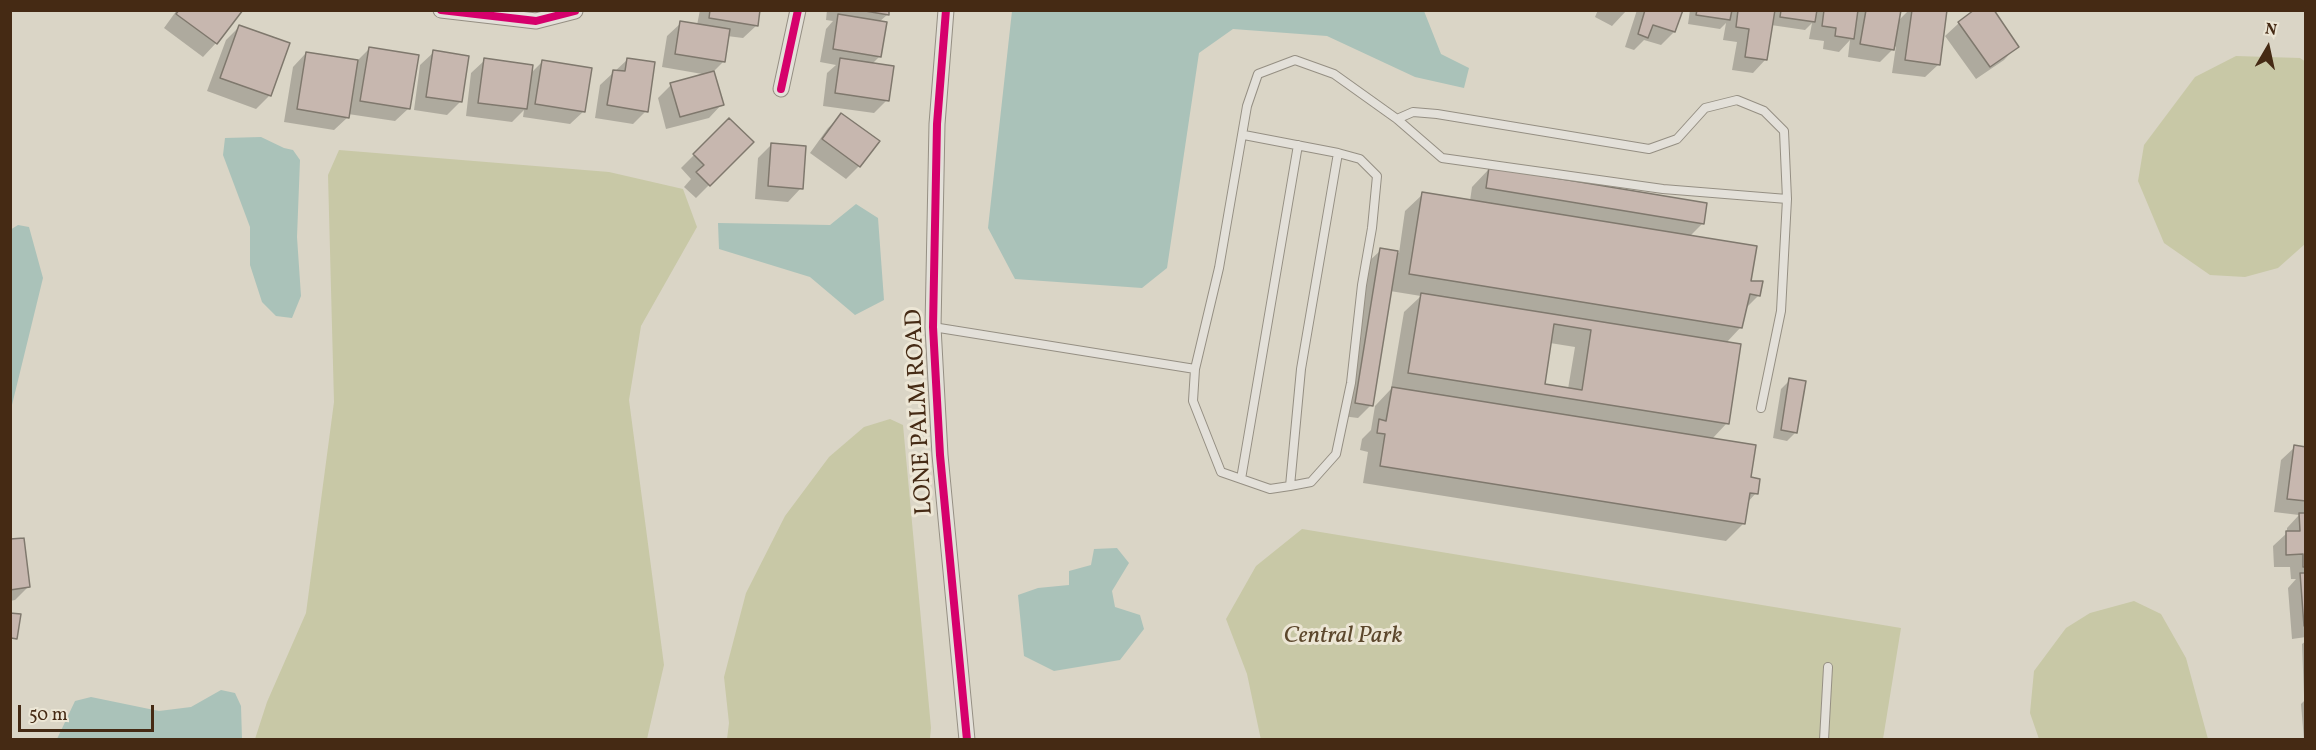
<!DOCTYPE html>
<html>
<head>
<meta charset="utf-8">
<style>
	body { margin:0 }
	#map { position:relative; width:2316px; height:750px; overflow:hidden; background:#dad5c6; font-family:Vollkorn,serif }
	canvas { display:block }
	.frame { position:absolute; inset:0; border:12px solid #452a14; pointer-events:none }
	.north { position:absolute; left:2238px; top:18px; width:60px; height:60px; -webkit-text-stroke:4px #ece6d5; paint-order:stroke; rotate:9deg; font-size:16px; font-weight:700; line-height:24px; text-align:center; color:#452a14 }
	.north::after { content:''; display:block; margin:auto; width:21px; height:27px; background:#452a14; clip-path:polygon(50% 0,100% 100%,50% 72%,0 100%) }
	.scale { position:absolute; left:18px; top:705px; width:136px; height:27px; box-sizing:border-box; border:3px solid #452a14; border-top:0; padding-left:8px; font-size:18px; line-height:21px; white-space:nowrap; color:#452a14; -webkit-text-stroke:4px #ece6d5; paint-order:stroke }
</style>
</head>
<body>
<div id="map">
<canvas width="2316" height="750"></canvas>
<div class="frame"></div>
<div class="north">N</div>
<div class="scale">50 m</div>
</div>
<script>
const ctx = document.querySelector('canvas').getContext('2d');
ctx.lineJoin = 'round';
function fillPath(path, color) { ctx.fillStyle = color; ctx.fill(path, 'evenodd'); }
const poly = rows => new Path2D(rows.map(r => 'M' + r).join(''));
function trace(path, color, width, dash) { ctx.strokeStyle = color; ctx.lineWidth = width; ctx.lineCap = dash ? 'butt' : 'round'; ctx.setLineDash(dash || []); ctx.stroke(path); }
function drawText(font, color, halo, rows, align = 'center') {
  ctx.font = font + ' Vollkorn,serif'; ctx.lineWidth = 6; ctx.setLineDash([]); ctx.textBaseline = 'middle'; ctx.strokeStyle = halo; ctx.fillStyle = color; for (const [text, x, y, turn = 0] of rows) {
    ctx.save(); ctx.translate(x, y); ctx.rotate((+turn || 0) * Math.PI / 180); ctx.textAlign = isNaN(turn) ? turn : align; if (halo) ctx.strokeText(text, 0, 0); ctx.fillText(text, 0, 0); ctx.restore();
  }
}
fillPath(poly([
	[2236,56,2300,58,2306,62,2305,244,2278,268,2245,277,2210,275,2164,243,2138,181,2144,145,2195,77],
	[339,150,609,172,683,189,697,227,641,326,629,400,664,665,647,739,255,739,267,702,306,613,334,402,328,175],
	[890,419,903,425,931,728,930,739,727,739,729,723,724,677,746,593,785,516,829,457,864,427],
	[1302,529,1901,628,1883,739,1261,740,1247,674,1226,619,1256,566],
	[2134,601,2161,614,2186,658,2208,739,2039,739,2030,713,2034,671,2066,628,2090,613]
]), '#c8c8a6');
fillPath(poly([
	[1012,11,1424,11,1441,54,1469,68,1464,88,1415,77,1327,36,1233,29,1199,53,1167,268,1142,288,1015,279,988,228],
	[261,137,284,148,293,150,300,160,297,237,301,296,292,318,276,316,262,302,250,265,250,227,223,155,225,138],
	[856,204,878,218,884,300,855,315,810,277,719,249,718,223,830,225],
	[18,225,29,227,43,278,11,409,10,230],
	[1117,548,1129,563,1112,591,1115,607,1140,615,1144,629,1120,660,1054,671,1024,656,1018,595,1038,588,1069,585,1069,571,1091,565,1094,549],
	[221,690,235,693,241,706,242,739,57,739,75,701,91,697,159,711,191,707]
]), '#aac2b9');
fillPath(poly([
	[177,10,241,10,216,43,203,57,164,28],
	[700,10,759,10,757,25,743,38,727,36,723,62,713,72,722,104,709,118,666,129,658,98,671,85,708,75,662,67,667,36,681,23,697,25],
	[827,10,888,10,887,15,879,22,880,56,872,64,887,100,874,113,823,106,827,73,836,65,820,62,826,29,833,21,826,20],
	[1598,10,1627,10,1612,26,1595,17],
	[1637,10,1681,10,1674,32,1661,45,1644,40,1634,50,1625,47],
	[1690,10,1899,10,1897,22,1909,10,1946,11,1939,64,1925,77,1892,73,1896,46,1880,62,1848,57,1850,40,1839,52,1823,49,1824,41,1809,39,1812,23,1805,30,1771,25,1766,59,1753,73,1732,70,1737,42,1723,40,1726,23,1720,29,1688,24],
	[1976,10,2017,46,2004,60,1976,79,1945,36,1959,23],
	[240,26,288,44,269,96,256,109,207,91,226,40],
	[369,49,409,108,395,121,348,114,348,117,334,130,284,122,293,67,306,53,357,61],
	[434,52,461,101,447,115,414,110,420,65],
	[485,60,530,74,542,62,584,111,570,124,523,117,524,110,512,122,466,116,471,73],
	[627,60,646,111,633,124,595,118,600,85],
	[842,115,859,166,846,179,810,153,828,128],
	[729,120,752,142,696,198,684,187,691,179,681,168],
	[772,144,801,188,788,202,755,199,758,158],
	[1489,169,1703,223,1689,237,1750,282,1759,295,1745,309,1741,327,1726,343,1727,423,1712,439,1750,478,1756,493,1747,503,1744,523,1726,541,1363,483,1368,452,1360,450,1362,439,1371,430,1375,406,1391,389,1404,312,1421,296,1390,291,1371,405,1358,418,1342,416,1367,263,1381,250,1399,253,1405,211,1423,194,1470,201,1472,187],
	[1550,343,1575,347,1568,389,1543,386],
	[1790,380,1796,432,1787,441,1773,438,1781,389],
	[2295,447,2306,448,2306,637,2292,639,2288,588,2296,579,2291,579,2290,567,2274,567,2273,546,2287,533,2287,528,2299,515,2274,512,2281,460],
	[10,541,28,587,15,600,10,601],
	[2306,641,2306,696,2304,696,2302,644],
	[2306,699,2306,740,2304,740,2301,704]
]), '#0003');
const building = poly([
	[179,10,243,10,217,44,176,14,179,10],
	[710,10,760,10,758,26,709,18,710,10],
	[859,10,889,10,889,15,859,10],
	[1645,10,1683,10,1675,32,1653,25,1648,38,1638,34,1645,10],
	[1697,10,1732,10,1730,20,1696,15,1697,10],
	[1738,10,1775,10,1767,60,1745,57,1749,29,1736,27,1738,10],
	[1781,10,1817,10,1815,22,1780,17,1781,10],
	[1824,10,1858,10,1854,39,1835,36,1836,28,1822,26,1824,10],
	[1866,10,1901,10,1894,50,1860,44,1866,10],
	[1912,10,1947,10,1940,65,1905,60,1912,10],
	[1974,10,1994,10,2019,47,1990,67,1958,22,1974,10],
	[838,14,887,22,881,57,833,49,838,14],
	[680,21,730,29,725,62,675,54,680,21],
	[239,25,290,43,271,96,220,78,239,25],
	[369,47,419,55,410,109,360,101,369,47],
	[433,50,469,56,462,102,426,97,433,50],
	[306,52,358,60,349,118,297,109,306,52],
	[484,58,533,65,527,109,478,103,484,58],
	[627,58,655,62,648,112,607,105,613,70,625,71,627,58],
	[840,58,894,66,889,101,835,93,840,58],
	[542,60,592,68,585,112,535,104,542,60],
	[714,71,724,105,680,117,670,83,714,71],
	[841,113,880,141,860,167,822,139,841,113],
	[729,118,754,142,710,186,696,172,704,165,693,154,729,118],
	[771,143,806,146,803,189,768,186,771,143],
	[1489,167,1707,203,1704,224,1486,188,1489,167],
	[1422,192,1757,246,1751,281,1763,281,1760,296,1750,294,1742,328,1409,274,1422,192],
	[1380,248,1398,251,1373,406,1355,403,1380,248],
	[1421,293,1741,344,1729,424,1408,373,1421,293],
	[1554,324,1591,330,1582,390,1545,384,1554,324],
	[1789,378,1806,381,1797,433,1781,430,1789,378],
	[1392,387,1756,445,1751,477,1760,479,1758,494,1750,493,1745,524,1380,466,1385,434,1377,433,1379,419,1386,421,1392,387],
	[2294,445,2306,447,2306,501,2287,499,2294,445],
	[2299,513,2306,513,2306,567,2303,567,2303,554,2286,555,2286,531,2300,531,2299,513],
	[24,538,30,587,10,590,10,539,24,538],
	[2300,573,2306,573,2306,626,2304,626,2300,573],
	[10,613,21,614,17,639,11,638,10,643,10,613]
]);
fillPath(building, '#c7b7af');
trace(building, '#7f786d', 1.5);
const service = poly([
	[1244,135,1338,153,1360,159,1377,176,1372,228,1362,285,1351,383,1336,454,1311,482,1290,486,1301,369,1338,153],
	[933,327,1195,369],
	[1761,408,1781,311,1787,199],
	[1241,479,1298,145],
	[1290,486,1270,489,1221,472,1193,401,1195,369,1219,268,1247,106,1258,74,1295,60,1334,74,1397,119,1442,158,1663,189,1787,199,1784,131,1764,111,1737,100,1705,108,1677,139,1649,149,1437,114,1413,112,1397,119],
	[1824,740,1828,667]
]);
const minor = poly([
	[441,10,536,21,575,11],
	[946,10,937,124,933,327,940,455,967,740],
	[781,89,798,10]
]);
trace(service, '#958f83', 10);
trace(minor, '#958f83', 17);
trace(service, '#e3e0d9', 8);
trace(minor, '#e3e0d9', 15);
trace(poly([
	[441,10,536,21,575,11],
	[946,10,937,124,933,327,940,455,967,740],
	[781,89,798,10]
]), '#d6006c', 8);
drawText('24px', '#452a14', '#ece6d5', [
	["LONE PALM ROAD",921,412,-93]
]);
drawText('italic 24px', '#5c472c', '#ece6d5', [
	["Central Park",1343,638]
]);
</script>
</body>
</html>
